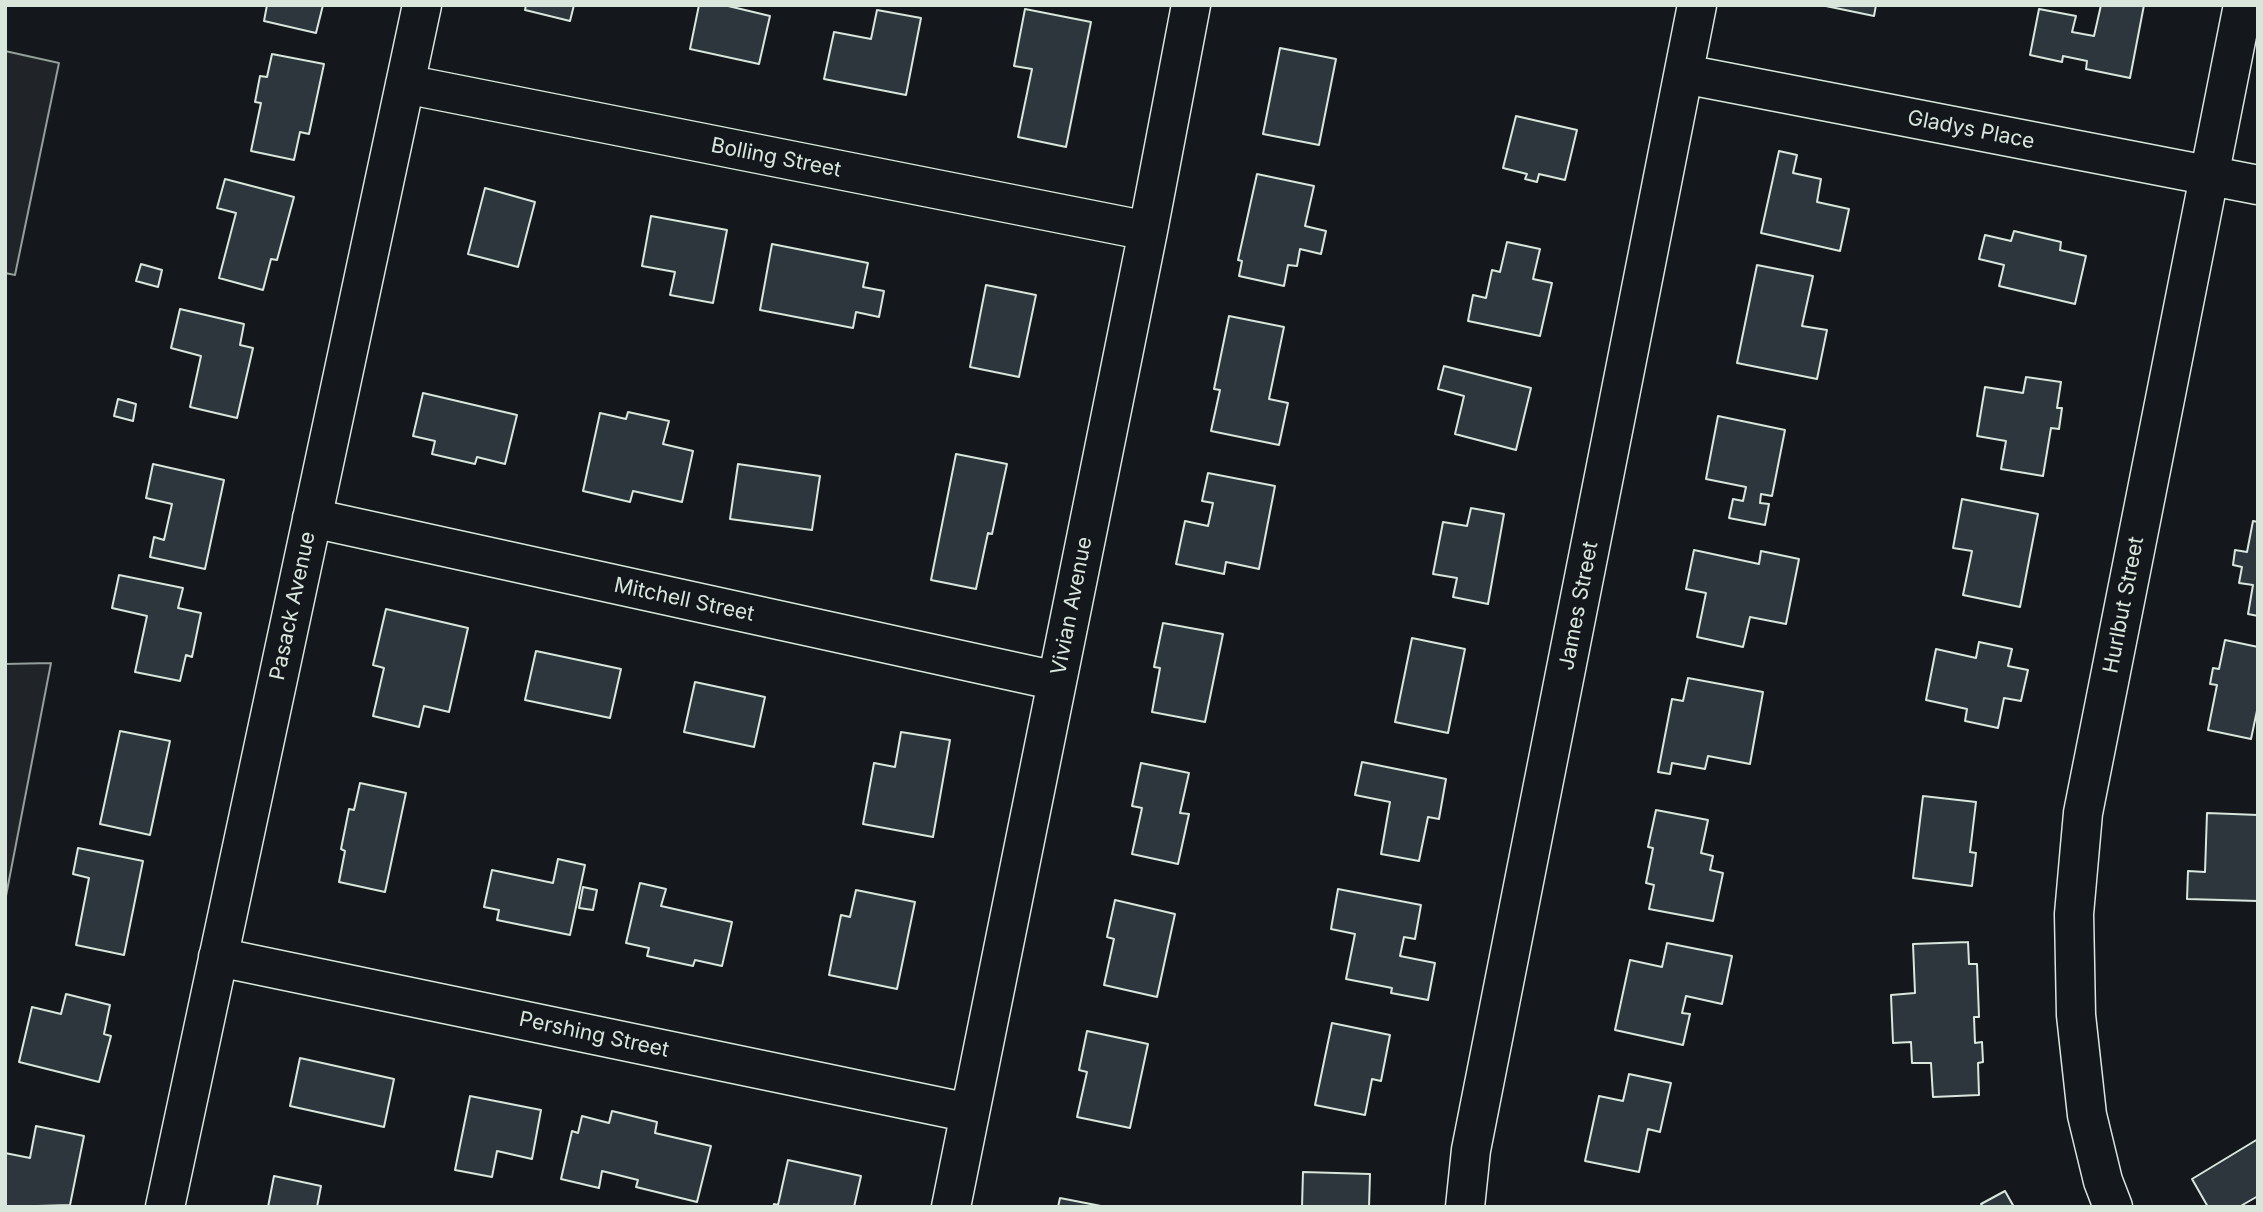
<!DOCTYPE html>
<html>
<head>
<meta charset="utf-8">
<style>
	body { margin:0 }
	#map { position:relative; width:2263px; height:1212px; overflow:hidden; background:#14181c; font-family:Inter,sans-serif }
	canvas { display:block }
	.frame { position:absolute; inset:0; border:7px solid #d8e6dc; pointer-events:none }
</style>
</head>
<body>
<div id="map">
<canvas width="2263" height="1212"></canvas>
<div class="frame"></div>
</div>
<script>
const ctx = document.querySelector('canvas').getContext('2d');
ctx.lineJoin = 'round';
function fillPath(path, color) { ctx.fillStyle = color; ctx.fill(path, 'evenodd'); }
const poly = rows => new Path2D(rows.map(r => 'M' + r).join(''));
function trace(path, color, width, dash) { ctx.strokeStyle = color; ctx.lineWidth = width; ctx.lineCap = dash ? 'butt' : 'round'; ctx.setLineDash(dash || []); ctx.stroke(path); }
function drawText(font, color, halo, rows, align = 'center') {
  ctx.font = font + ' Inter,sans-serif'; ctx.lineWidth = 5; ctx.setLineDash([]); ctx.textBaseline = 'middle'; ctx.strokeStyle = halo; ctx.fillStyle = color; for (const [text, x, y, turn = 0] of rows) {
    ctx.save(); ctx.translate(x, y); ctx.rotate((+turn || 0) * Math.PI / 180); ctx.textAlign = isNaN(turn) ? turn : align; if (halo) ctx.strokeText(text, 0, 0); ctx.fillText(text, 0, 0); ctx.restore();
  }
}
const green = poly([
	[5,51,59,63,15,275,5,273,5,51],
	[51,663,5,901,5,664,51,663]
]);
fillPath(green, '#202428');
trace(green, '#939e99', 2);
const building = poly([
	[267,5,323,5,316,33,264,21,267,5],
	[526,5,574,5,570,21,525,10,526,5],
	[699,5,724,5,770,16,759,64,690,49,699,5],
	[1821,5,1876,5,1874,16,1821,5],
	[2101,5,2144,5,2130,78,2086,69,2087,61,2063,56,2062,62,2030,55,2039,9,2076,16,2072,32,2094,36,2101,5],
	[1025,9,1091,22,1066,147,1018,137,1032,69,1014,66,1025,9],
	[877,10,921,18,906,95,824,79,834,32,871,39,877,10],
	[1280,48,1336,59,1319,145,1263,134,1280,48],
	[272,54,324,64,309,134,300,132,294,160,251,151,261,103,255,102,260,76,267,77,272,54],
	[1516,116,1577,130,1565,180,1539,174,1537,182,1525,179,1527,174,1503,168,1516,116],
	[1779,151,1797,155,1793,173,1821,179,1817,202,1849,209,1840,251,1761,233,1779,151],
	[1257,174,1314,186,1305,226,1326,231,1321,254,1300,249,1297,266,1288,265,1284,286,1239,276,1242,261,1238,260,1257,174],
	[225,179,294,197,277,260,271,259,263,290,219,278,236,213,217,208,225,179],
	[485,188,535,202,518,267,468,254,485,188],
	[651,216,727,230,713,303,670,295,675,272,642,266,651,216],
	[2014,231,2061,242,2060,250,2086,256,2075,304,1999,286,2004,265,1979,259,1985,235,2011,241,2014,231],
	[1507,242,1540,249,1533,279,1552,283,1540,336,1468,321,1473,295,1486,298,1492,270,1500,272,1507,242],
	[772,244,868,263,863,287,884,291,879,317,856,312,853,328,760,310,772,244],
	[141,264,162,270,158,287,136,281,141,264],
	[1757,265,1813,276,1802,326,1827,330,1817,379,1737,363,1757,265],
	[986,285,1036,295,1019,377,970,367,986,285],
	[180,309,244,324,240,345,253,348,237,418,190,407,201,356,171,348,180,309],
	[1229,316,1284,327,1269,399,1288,403,1279,445,1211,431,1220,390,1214,389,1229,316],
	[1444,366,1531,388,1516,450,1455,434,1464,396,1438,389,1444,366],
	[2026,377,2061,382,2057,408,2062,408,2059,429,2051,428,2043,476,2001,469,2006,441,1977,436,1985,387,2023,393,2026,377],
	[423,393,517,415,505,464,477,457,475,464,432,454,435,441,413,436,423,393],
	[118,399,136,404,133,421,114,416,118,399],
	[628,412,669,421,663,444,693,451,682,502,633,491,630,502,583,491,600,413,626,419,628,412],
	[1718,416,1785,430,1772,496,1761,494,1760,503,1769,504,1765,525,1729,518,1733,499,1743,501,1746,487,1706,479,1718,416],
	[956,454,1007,464,992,534,988,533,976,589,931,580,956,454],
	[153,464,224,480,205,569,150,557,154,537,164,540,172,504,146,498,153,464],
	[738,464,820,476,812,530,730,519,738,464],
	[1208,473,1275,486,1259,569,1226,562,1224,574,1176,564,1185,521,1208,526,1213,503,1202,501,1208,473],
	[1962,499,2038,514,2020,607,1963,595,1972,551,1953,548,1962,499],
	[1471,508,1504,514,1488,604,1453,597,1457,578,1433,574,1443,522,1467,526,1471,508],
	[2253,521,2258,522,2258,616,2248,614,2253,585,2239,583,2242,567,2233,565,2235,550,2247,552,2253,521],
	[1694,550,1759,564,1761,551,1799,559,1786,624,1750,617,1743,647,1697,637,1706,593,1686,589,1694,550],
	[119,575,183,588,178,608,201,613,192,657,186,655,180,681,135,672,147,616,112,608,119,575],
	[386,609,468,628,449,712,424,706,419,727,373,716,384,668,373,665,386,609],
	[1163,623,1223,634,1205,722,1152,712,1160,668,1154,667,1163,623],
	[1412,638,1465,649,1448,733,1395,722,1412,638],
	[2225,640,2258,647,2258,706,2251,739,2208,730,2217,685,2210,684,2213,668,2219,669,2225,640],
	[1979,642,2012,649,2008,666,2028,670,2021,701,2004,698,1998,728,1965,721,1967,709,1926,700,1936,649,1976,658,1979,642],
	[536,651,621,669,610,718,525,700,536,651],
	[1688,678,1763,692,1750,764,1708,756,1705,769,1672,763,1670,774,1658,772,1672,699,1683,701,1688,678],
	[695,682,765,697,754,747,684,732,695,682],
	[120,731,170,741,150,835,100,824,120,731],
	[901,732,950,740,933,837,863,824,874,763,895,767,901,732],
	[1362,762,1446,779,1439,819,1428,817,1419,861,1381,854,1390,802,1355,795,1362,762],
	[1141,763,1189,773,1180,813,1189,814,1178,864,1132,854,1142,808,1132,806,1141,763],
	[360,783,406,793,385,892,339,882,345,851,341,849,349,809,354,810,360,783],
	[1923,796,1976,802,1970,852,1976,853,1972,886,1913,878,1923,796],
	[1656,810,1708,820,1701,853,1713,856,1710,870,1723,873,1713,921,1649,909,1654,885,1646,883,1653,848,1648,847,1656,810],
	[2207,813,2258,815,2258,901,2187,899,2188,871,2205,872,2207,813],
	[78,848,143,861,124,955,76,945,89,878,73,874,78,848],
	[558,859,585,865,570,935,497,920,499,910,484,907,492,870,553,883,558,859],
	[640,883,666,889,661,906,732,922,722,966,695,960,693,966,647,956,649,948,626,943,640,883],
	[583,887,597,890,593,910,579,908,583,887],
	[1338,889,1421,905,1415,939,1404,937,1400,956,1435,963,1428,1000,1391,993,1392,988,1346,979,1355,934,1331,929,1338,889],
	[856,890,915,902,897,989,829,975,841,915,850,917,856,890],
	[1115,900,1175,914,1157,997,1104,985,1114,939,1107,937,1115,900],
	[1968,942,1969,964,1977,964,1979,1017,1974,1017,1975,1043,1982,1042,1983,1062,1978,1063,1979,1095,1933,1097,1931,1063,1912,1063,1911,1042,1893,1043,1891,995,1915,993,1913,944,1968,942],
	[1667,943,1732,956,1722,1004,1686,996,1682,1013,1690,1014,1683,1045,1615,1030,1630,960,1662,967,1667,943],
	[66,994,110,1005,104,1034,111,1036,99,1082,19,1062,32,1007,61,1014,66,994],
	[1332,1023,1390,1035,1381,1081,1372,1079,1365,1115,1315,1105,1332,1023],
	[1087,1031,1148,1044,1130,1128,1077,1117,1087,1072,1079,1070,1087,1031],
	[300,1058,394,1079,384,1127,290,1106,300,1058],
	[1629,1074,1671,1083,1660,1132,1648,1129,1639,1172,1585,1161,1599,1096,1623,1101,1629,1074],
	[470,1096,541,1110,532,1159,497,1151,492,1177,455,1170,470,1096],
	[612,1111,657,1122,655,1133,711,1146,697,1202,636,1187,638,1180,602,1171,599,1188,561,1179,572,1131,578,1133,582,1116,609,1123,612,1111],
	[36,1126,84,1136,70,1205,5,1207,5,1153,30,1158,36,1126],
	[2258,1139,2258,1196,2239,1207,2208,1207,2192,1179,2258,1139],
	[788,1160,861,1176,854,1207,773,1207,774,1204,778,1205,788,1160],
	[1303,1172,1370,1174,1369,1207,1302,1207,1303,1172],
	[274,1176,321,1186,317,1207,268,1207,274,1176],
	[2005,1191,2014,1207,1983,1207,1981,1204,2005,1191],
	[1060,1198,1106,1207,1058,1207,1060,1198]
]);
fillPath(building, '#2c363c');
trace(building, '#d8e6dc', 2);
const minor = poly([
	[1684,74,2258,185],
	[405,84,1148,231],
	[312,518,1057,681],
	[218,957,970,1113],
	[165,1207,422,5],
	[951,1207,1148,231,1191,5],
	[1465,1207,1471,1150,1697,5],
	[2113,1207,2103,1181,2087,1115,2076,1015,2074,914,2083,813,2243,5]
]);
trace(minor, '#d8e6dc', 41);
trace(minor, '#14181c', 38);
drawText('21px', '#d8e6dc', '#14181c', [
	["Gladys Place",1971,130,11],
	["Bolling Street",776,158,11],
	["Mitchell Street",684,600,12],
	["Hurlbut Street",2124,605,-79],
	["Pasack Avenue",293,606,-78],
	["Vivian Avenue",1072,606,-79],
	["James Street",1579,606,-79],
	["Pershing Street",594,1035,12]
]);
</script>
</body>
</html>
